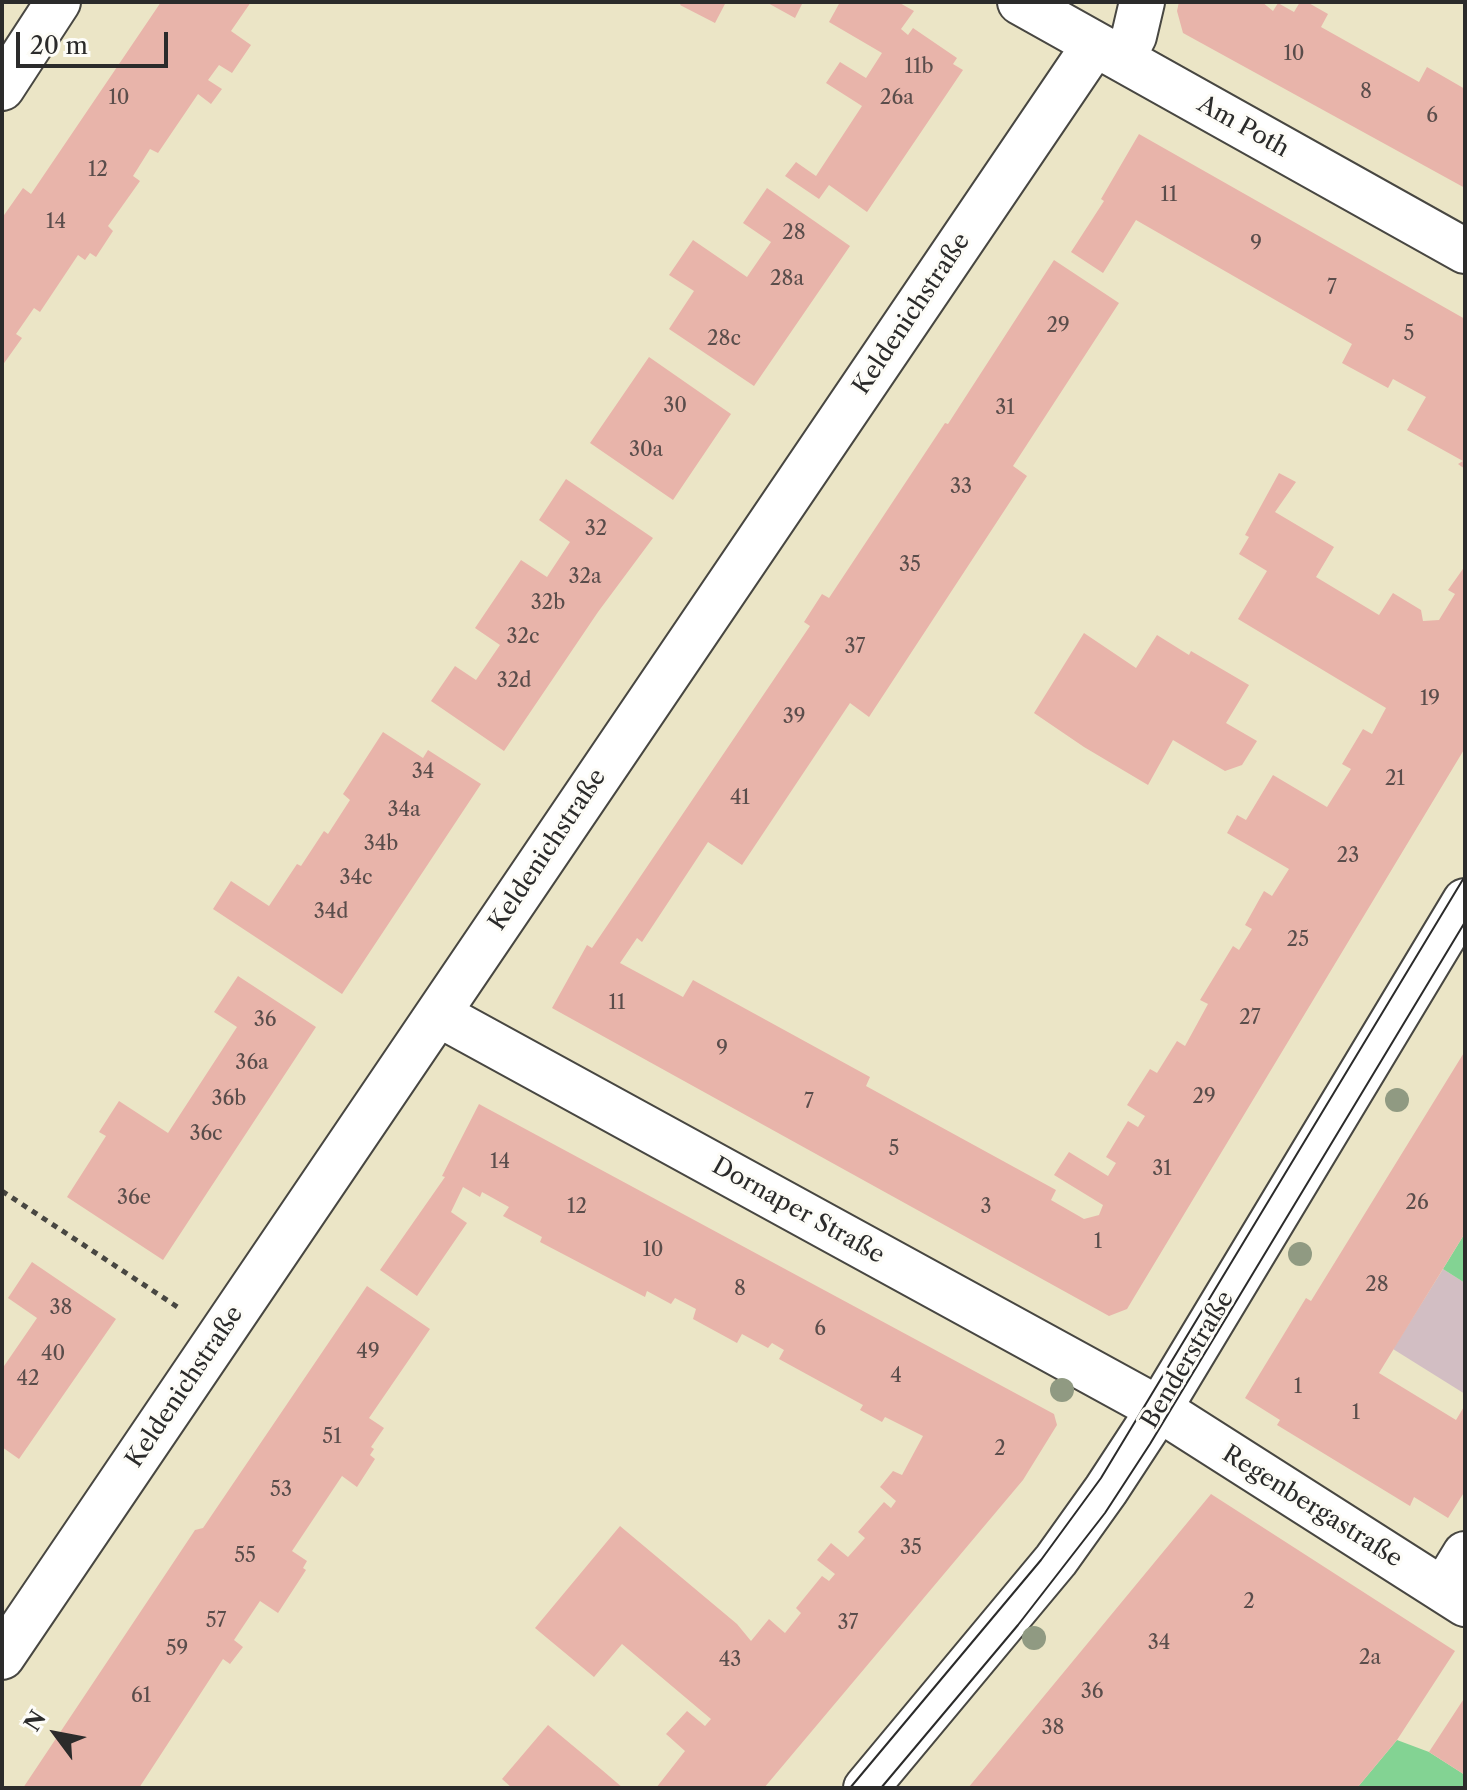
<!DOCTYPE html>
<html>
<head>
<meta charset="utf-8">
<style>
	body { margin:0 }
	#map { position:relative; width:1467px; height:1790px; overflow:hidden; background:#ebe5c6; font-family:"Libre Caslon Text",serif }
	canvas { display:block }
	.frame { position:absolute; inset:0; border:4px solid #2b2b2b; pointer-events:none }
	.north { position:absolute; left:16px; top:1694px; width:80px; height:80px; -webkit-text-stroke:6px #fdfcf7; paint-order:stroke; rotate:302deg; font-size:22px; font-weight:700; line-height:32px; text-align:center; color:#2b2b2b }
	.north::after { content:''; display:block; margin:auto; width:28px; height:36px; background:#2b2b2b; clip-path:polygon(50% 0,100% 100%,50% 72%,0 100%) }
	.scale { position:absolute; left:16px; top:32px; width:152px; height:36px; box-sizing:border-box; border:4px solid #2b2b2b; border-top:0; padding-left:10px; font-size:24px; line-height:28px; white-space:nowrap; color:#2b2b2b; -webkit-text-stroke:6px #fdfcf7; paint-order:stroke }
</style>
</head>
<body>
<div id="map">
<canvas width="1467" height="1790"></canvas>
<div class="frame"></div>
<div class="north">N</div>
<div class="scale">20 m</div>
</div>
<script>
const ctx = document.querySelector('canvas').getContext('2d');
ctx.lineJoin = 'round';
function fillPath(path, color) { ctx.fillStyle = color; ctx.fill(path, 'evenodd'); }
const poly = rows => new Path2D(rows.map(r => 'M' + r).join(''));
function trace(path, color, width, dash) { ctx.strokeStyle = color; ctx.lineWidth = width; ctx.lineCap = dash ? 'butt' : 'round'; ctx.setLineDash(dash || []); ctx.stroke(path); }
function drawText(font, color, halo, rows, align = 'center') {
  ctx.font = font + ' "Libre Caslon Text",serif'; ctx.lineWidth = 6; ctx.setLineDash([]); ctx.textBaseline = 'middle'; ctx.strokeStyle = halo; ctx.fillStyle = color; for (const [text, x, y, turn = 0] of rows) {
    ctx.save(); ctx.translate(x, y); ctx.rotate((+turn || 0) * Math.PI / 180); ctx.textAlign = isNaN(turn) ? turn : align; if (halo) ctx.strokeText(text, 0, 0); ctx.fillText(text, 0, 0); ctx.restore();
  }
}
fillPath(poly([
	[1443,1269,1465,1283,1465,1394,1393,1349]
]), '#d2bec3');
fillPath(poly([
	[1465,1233,1465,1283,1443,1269],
	[1397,1740,1429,1752,1465,1775,1465,1788,1357,1788]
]), '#83d393');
fillPath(poly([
	[161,2,251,2,231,31,251,45,232,73,219,65,208,80,222,89,211,104,198,94,158,153,150,149,133,176,140,181,108,226,113,231,96,257,90,253,85,260,78,255,40,312,34,308,16,334,22,338,2,366,2,218,23,188,31,194],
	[682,2,726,2,715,23,680,5],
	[766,2,803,2,795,18],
	[840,2,898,2,914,11,901,29,908,35,913,28,957,58,953,64,963,70,867,212,829,185,819,199,785,176,796,162,816,176,862,106,826,83,840,62,866,78,882,53,829,22],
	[1179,2,1262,2,1273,11,1278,3,1294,12,1300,2,1307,2,1328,14,1321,27,1419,82,1427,67,1465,89,1465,188,1183,33,1177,11],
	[1139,134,1465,319,1465,469,1458,464,1463,461,1407,430,1426,397,1393,379,1388,388,1342,363,1352,344,1136,220,1103,273,1071,252,1104,201,1101,199],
	[767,188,850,246,754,386,669,329,694,291,669,275,693,240,747,277,771,242,743,223],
	[1054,260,1119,303,1013,466,1027,476,869,717,850,703,742,865,708,842,642,942,637,938,620,963,683,997,693,980,870,1077,866,1086,1056,1190,1051,1200,1084,1219,1099,1215,1103,1205,1054,1175,1069,1152,1108,1176,1116,1163,1106,1157,1128,1121,1138,1127,1145,1116,1127,1105,1150,1069,1157,1073,1177,1041,1185,1046,1208,1004,1200,1000,1233,946,1239,950,1252,929,1245,925,1264,891,1272,896,1289,869,1227,833,1237,815,1246,820,1273,775,1327,807,1351,769,1342,764,1363,729,1372,734,1386,708,1238,619,1267,571,1239,554,1249,537,1245,535,1279,473,1296,482,1275,512,1334,547,1316,577,1379,615,1393,593,1421,610,1423,621,1439,620,1455,594,1448,590,1465,566,1465,748,1127,1309,1109,1316,552,1008,587,945,592,948,810,626,804,622,822,594,829,598,945,423,948,424],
	[649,357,731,414,673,500,590,443],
	[566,479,653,538,598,612,504,751,431,701,455,666,476,680,500,645,475,628,521,560,547,577,570,542,539,520],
	[1084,633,1136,668,1157,635,1189,655,1191,651,1249,685,1226,723,1257,741,1242,765,1225,771,1173,740,1148,785,1084,747,1034,713],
	[383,732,423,758,428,750,481,784,342,994,213,909,231,881,269,906,297,864,301,866,324,831,328,834,350,800,343,794],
	[238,976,316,1027,163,1260,67,1197,106,1136,99,1132,119,1101,168,1133,237,1027,214,1012],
	[1465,1051,1465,1233,1379,1373,1456,1420,1465,1405,1465,1491,1448,1518,1414,1497,1410,1506,1277,1425,1280,1420,1245,1398,1306,1298,1311,1301],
	[479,1104,1054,1414,1057,1425,1023,1480,764,1788,656,1788,685,1751,666,1734,687,1711,705,1726,711,1719,622,1644,594,1677,535,1628,620,1526,737,1624,751,1641,769,1619,785,1633,801,1613,796,1608,822,1576,829,1581,835,1574,817,1560,831,1543,848,1557,865,1538,858,1532,884,1502,891,1508,896,1501,880,1487,893,1471,902,1475,923,1436,885,1417,882,1422,860,1410,863,1405,779,1359,784,1350,772,1343,768,1348,742,1334,737,1343,693,1319,696,1309,675,1298,671,1304,647,1291,645,1297,540,1242,542,1237,503,1216,509,1207,482,1192,480,1197,463,1187,451,1212,467,1223,417,1296,380,1270,445,1177,442,1176],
	[32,1262,116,1319,19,1459,2,1447,2,1369,37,1318,8,1298],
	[367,1286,430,1329,369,1418,384,1428,371,1447,374,1449,370,1455,375,1459,357,1487,342,1476,292,1551,307,1561,303,1568,306,1570,278,1613,260,1601,234,1640,243,1647,230,1664,223,1659,139,1788,23,1788,195,1530,203,1528],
	[1211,1494,1455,1651,1397,1740,1357,1788,968,1788],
	[1465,1697,1465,1775,1429,1752],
	[548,1725,602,1770,623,1788,512,1788,502,1779]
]), '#e8b4aa');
const street = poly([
	[1020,2,1465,251],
	[1122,59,1134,36,1142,2],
	[2,88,58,2],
	[438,1014,1159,1409,1465,1604],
	[1443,1590,1465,1554],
	[2,1657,1095,44]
]);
const secondary = poly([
	[866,1788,1056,1560,1106,1490,1159,1409,1465,901]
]);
trace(street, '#484742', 48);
trace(secondary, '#484742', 48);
trace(poly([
	[2,1191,179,1308]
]), '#484742', 5, [6, 6]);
trace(street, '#fff', 44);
trace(secondary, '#fff', 44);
trace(poly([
	[850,1788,1041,1560,1101,1478,1465,876],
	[881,1788,1018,1625,1105,1513,1150,1444,1465,922]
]), '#2b2b2b', 2);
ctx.fillStyle = '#909a82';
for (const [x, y] of [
	[1397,1100],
	[1300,1254],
	[1062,1390],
	[1034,1638]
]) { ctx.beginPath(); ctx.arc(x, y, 12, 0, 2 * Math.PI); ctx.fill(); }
drawText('20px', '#5a4d4b', null, [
	["10",1294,54],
	["11b",919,67],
	["8",1366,92],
	["10",119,98],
	["26a",897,98],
	["6",1432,116],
	["12",98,170],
	["11",1169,195],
	["14",56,222],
	["28",794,233],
	["9",1256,244],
	["28a",787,279],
	["7",1332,288],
	["29",1058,326],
	["5",1409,334],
	["28c",724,339],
	["30",675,406],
	["31",1005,408],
	["30a",646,450],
	["33",961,487],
	["32",596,529],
	["35",910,565],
	["32a",585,577],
	["32b",548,603],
	["32c",523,637],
	["37",855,647],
	["32d",514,681],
	["19",1430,699],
	["39",794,717],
	["34",423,772],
	["21",1395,779],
	["41",740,798],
	["34a",404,810],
	["34b",381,844],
	["23",1348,856],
	["34c",356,878],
	["34d",331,912],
	["25",1298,940],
	["11",617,1003],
	["27",1250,1018],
	["36",265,1020],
	["9",722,1049],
	["36a",252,1063],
	["29",1204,1097],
	["36b",229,1099],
	["7",809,1102],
	["36c",206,1134],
	["5",894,1149],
	["14",500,1162],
	["31",1162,1169],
	["36e",134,1198],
	["26",1417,1203],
	["12",577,1207],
	["3",986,1207],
	["1",1098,1242],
	["10",653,1250],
	["28",1377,1285],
	["8",740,1289],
	["38",61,1308],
	["6",820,1329],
	["49",368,1352],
	["40",53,1354],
	["4",896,1376],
	["42",28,1379],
	["1",1298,1387],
	["1",1356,1413],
	["51",332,1437],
	["2",1000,1449],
	["53",281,1490],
	["35",911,1548],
	["55",245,1556],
	["2",1249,1602],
	["57",216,1621],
	["37",848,1623],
	["34",1159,1643],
	["59",177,1649],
	["2a",1370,1658],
	["43",730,1660],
	["36",1092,1692],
	["61",141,1696],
	["38",1053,1728]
]);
drawText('24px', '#2b2b2b', '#fdfcf7', [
	["Am Poth",1243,127,29],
	["Keldenichstraße",912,314,-56],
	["Keldenichstraße",548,850,-56],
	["Dornaper Straße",798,1211,29],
	["Benderstraße",1188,1360,-59],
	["Keldenichstraße",185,1387,-56],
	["Regenbergastraße",1312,1507,32]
]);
</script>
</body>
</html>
